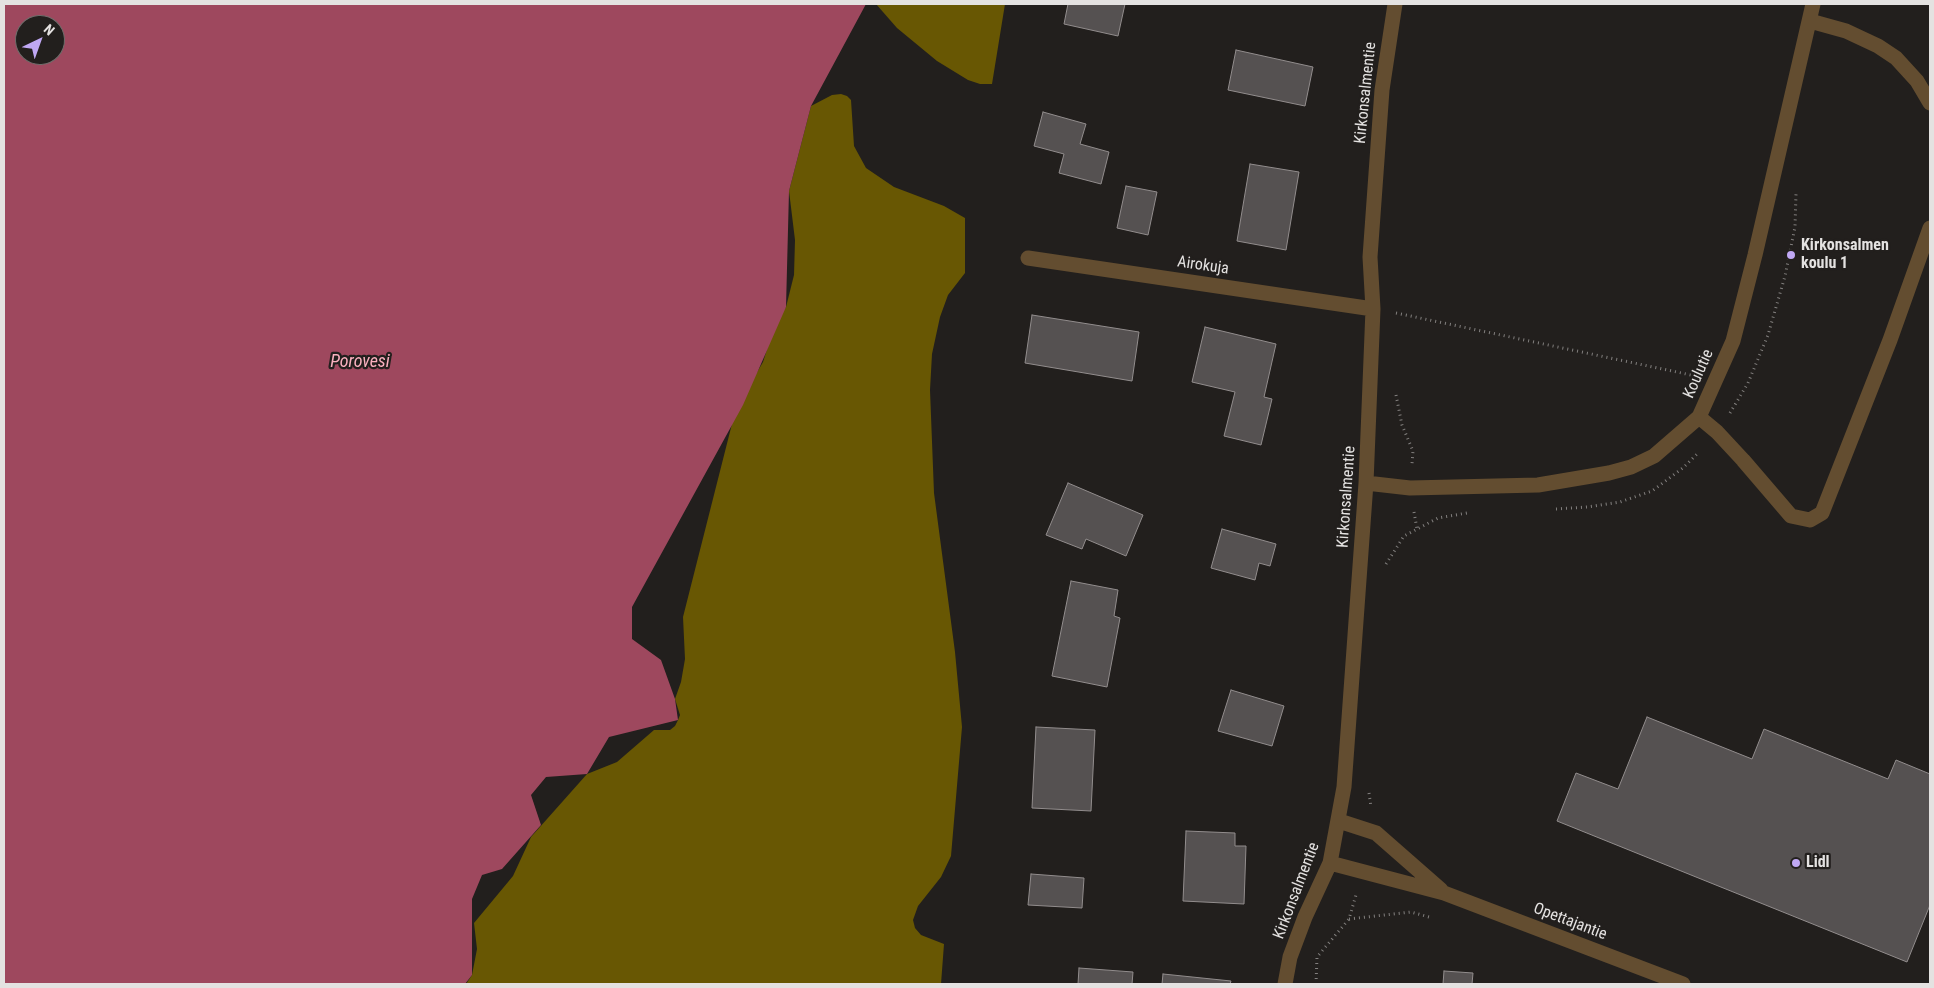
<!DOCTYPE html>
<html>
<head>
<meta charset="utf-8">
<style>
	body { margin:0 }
	#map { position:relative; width:1934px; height:988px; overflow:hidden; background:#221f1d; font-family:"Roboto Condensed",sans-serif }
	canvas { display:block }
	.frame { position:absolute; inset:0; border:5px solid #e4e2e1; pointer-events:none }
	.north { position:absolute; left:15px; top:15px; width:50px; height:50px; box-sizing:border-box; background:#221f1d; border:1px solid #706d6b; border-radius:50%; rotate:42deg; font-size:14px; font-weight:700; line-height:20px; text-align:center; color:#e4e2e1 }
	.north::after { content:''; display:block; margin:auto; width:18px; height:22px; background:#c0a8f4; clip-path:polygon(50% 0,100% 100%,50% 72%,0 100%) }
</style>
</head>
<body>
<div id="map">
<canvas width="1934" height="988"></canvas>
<div class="frame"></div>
<div class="north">N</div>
</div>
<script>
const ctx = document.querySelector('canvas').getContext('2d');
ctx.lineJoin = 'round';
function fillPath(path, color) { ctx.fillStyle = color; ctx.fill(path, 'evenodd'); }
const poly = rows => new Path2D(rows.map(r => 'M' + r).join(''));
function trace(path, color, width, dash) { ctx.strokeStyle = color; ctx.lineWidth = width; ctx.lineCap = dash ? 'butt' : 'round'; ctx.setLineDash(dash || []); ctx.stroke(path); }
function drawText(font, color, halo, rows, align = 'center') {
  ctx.font = font + ' "Roboto Condensed",sans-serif'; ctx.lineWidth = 4.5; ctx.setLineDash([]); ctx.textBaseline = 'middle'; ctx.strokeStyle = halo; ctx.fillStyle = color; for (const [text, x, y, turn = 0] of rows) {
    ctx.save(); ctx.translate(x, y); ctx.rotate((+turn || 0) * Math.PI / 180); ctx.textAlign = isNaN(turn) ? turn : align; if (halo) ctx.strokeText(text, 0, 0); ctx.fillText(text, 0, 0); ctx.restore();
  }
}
fillPath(poly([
	[876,4,1005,4,992,84,980,84,968,80,937,61,897,28],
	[841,94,847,96,851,100,854,146,866,168,894,187,944,206,965,218,965,273,948,295,940,317,932,354,930,390,934,493,955,652,962,727,951,856,941,877,918,906,913,920,915,928,921,935,944,944,941,984,466,984,472,975,477,949,474,923,513,876,531,837,587,774,617,762,654,730,670,730,675,726,678,720,680,715,675,699,681,682,685,659,683,617,736,408,763,362,775,324,786,307,794,275,795,240,789,191,811,106,832,95]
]), '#685703');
fillPath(poly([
	[4,4,866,4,811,106,789,191,786,307,743,405,632,607,632,639,661,660,675,699,678,720,609,737,587,774,546,777,531,795,541,825,502,869,482,875,472,899,472,975,465,984,4,984],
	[25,25,55,25,55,55,25,55]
]), '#9e485e');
const building = poly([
	[1068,4,1125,4,1118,36,1064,24,1068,4],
	[1236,50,1313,67,1305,106,1228,90,1236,50],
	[1043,112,1086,124,1080,144,1109,152,1101,184,1059,173,1064,154,1034,146,1043,112],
	[1250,164,1299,172,1286,250,1237,241,1250,164],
	[1126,186,1157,192,1148,235,1117,228,1126,186],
	[1032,315,1139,332,1132,381,1025,363,1032,315],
	[1205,327,1276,344,1264,397,1272,399,1261,445,1224,436,1235,392,1192,382,1205,327],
	[1068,483,1143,515,1126,556,1086,539,1082,549,1046,535,1068,483],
	[1222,529,1276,544,1270,566,1259,563,1255,580,1211,568,1222,529],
	[1071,581,1118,590,1114,616,1120,618,1107,687,1052,676,1071,581],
	[1231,690,1284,706,1272,746,1218,731,1231,690],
	[1647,717,1752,759,1764,729,1888,779,1896,760,1930,774,1930,905,1907,962,1557,821,1576,773,1618,789,1647,717],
	[1036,727,1095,730,1091,811,1032,808,1036,727],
	[1186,831,1235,833,1235,846,1246,846,1244,904,1183,901,1186,831],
	[1031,874,1084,878,1082,908,1028,905,1031,874],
	[1079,968,1133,972,1132,984,1078,984,1079,968],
	[1444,971,1473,973,1472,984,1443,984,1444,971],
	[1163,974,1231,981,1230,984,1162,984,1163,974]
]);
fillPath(building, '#555151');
trace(building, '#928d8d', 1);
trace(poly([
	[1396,313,1691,375],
	[1396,395,1402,425,1413,451,1412,464],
	[1730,413,1748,383,1768,335,1785,276,1795,227,1796,194],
	[1556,509,1587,507,1620,502,1652,491,1684,467,1698,453],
	[1414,512,1417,529],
	[1386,564,1404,536,1438,518,1467,513],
	[1369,793,1371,807],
	[1349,919,1411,912,1429,917],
	[1316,984,1317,957,1349,919,1356,895]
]), '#83807f', 3, [1, 4]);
trace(poly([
	[1810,21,1846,31,1878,46,1896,58,1917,81,1930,103],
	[1028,258,1373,309],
	[1699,417,1717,432,1743,460,1791,516,1810,520,1822,513,1890,340,1930,228],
	[1366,483,1410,488,1538,485,1609,473,1631,467,1654,456,1699,417,1733,341,1755,255,1813,4],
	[1339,821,1376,833,1441,890],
	[1330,863,1444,893,1683,984],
	[1285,984,1290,957,1305,917,1330,863,1344,787,1366,483,1373,309,1370,257,1382,90,1395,4]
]), '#634d30', 15);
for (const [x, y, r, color] of [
	[1791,255,5,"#c0a8f4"],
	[1796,863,5,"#c0a8f4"]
]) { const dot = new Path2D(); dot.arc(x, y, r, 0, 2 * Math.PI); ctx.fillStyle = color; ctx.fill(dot); trace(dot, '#221f1d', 2); }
drawText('16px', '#e4e2e1', '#221f1d', [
	["Kirkonsalmentie",1366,93,-84],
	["Airokuja",1203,266,8],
	["Koulutie",1699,374,-66],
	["Kirkonsalmentie",1347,497,-86],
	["Kirkonsalmentie",1297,891,-69],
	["Opettajantie",1570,922,21]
]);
drawText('bold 16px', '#e4e2e1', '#221f1d', [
	["Kirkonsalmen",1801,246],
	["koulu 1",1801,264],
	["Lidl",1806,863]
], 'left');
drawText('italic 18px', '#fab0bf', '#221f1d', [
	["Porovesi",360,362]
]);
</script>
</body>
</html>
